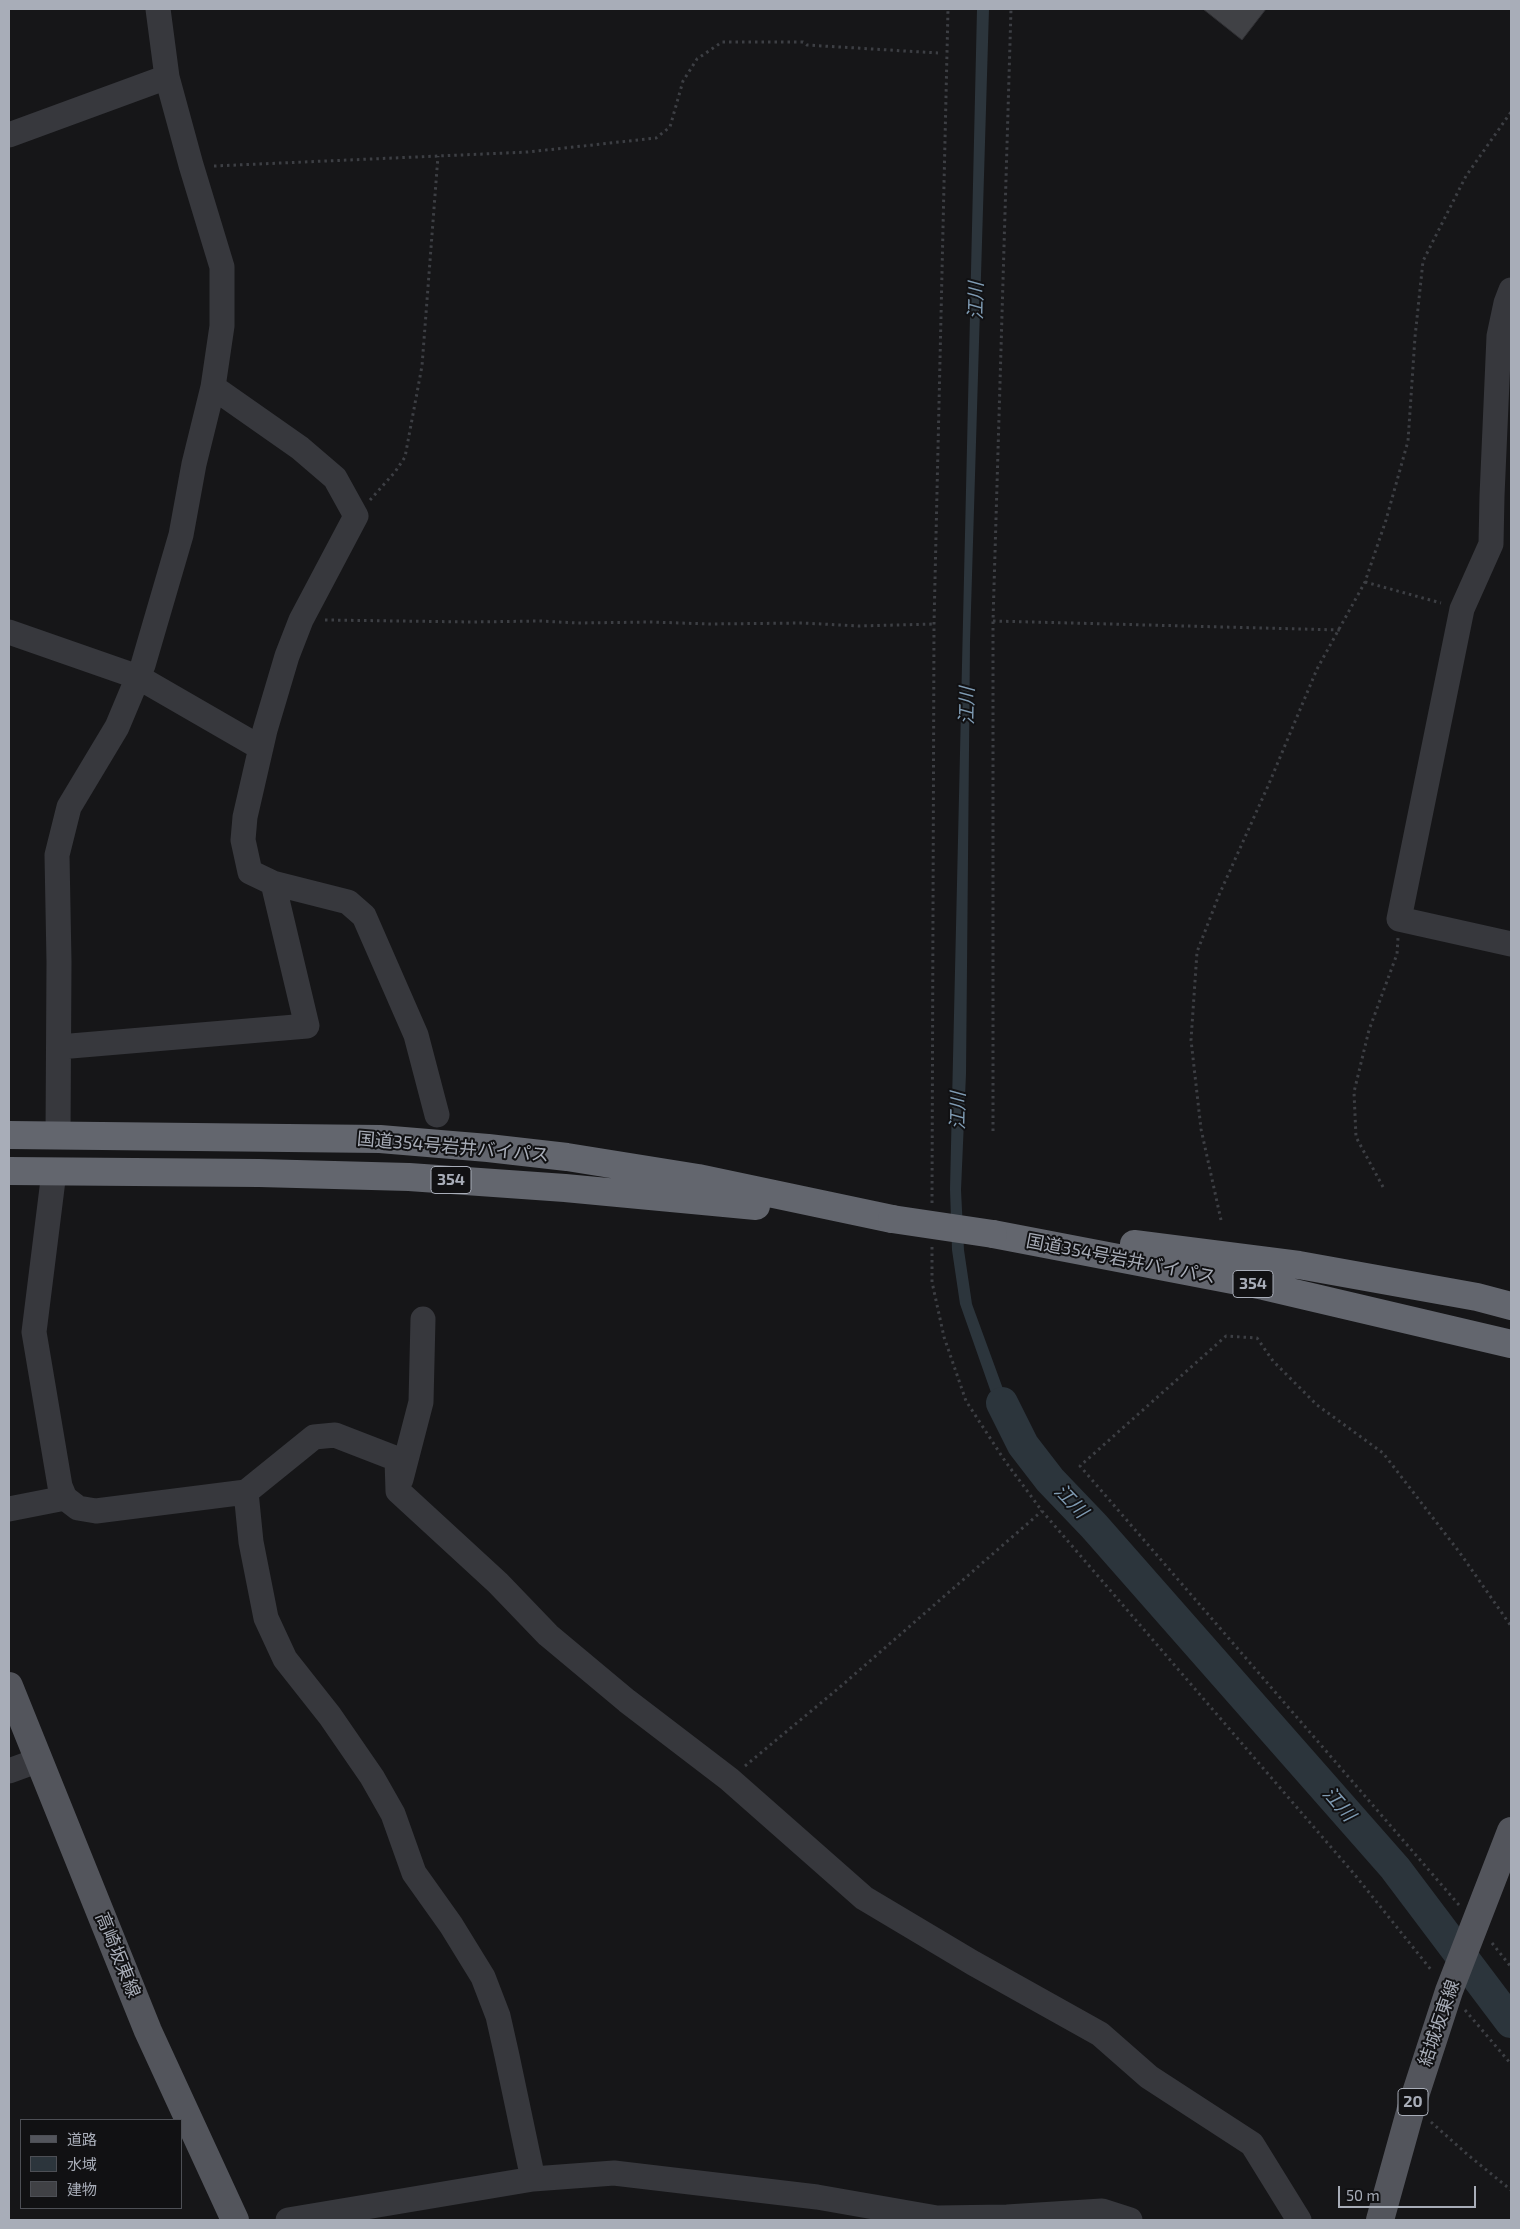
<!DOCTYPE html>
<html>
<head>
<meta charset="utf-8">
<style>
	body { margin:0 }
	#map { position:relative; width:1520px; height:2229px; overflow:hidden; background:#161618; font-family:"Exo 2","Noto Sans JP",sans-serif }
	canvas { display:block }
	.frame { position:absolute; inset:0; border:10px solid #a8adb8; pointer-events:none }
	.legend { position:absolute; left:20px; top:2119px; width:162px; height:90px; box-sizing:border-box; background:#111113; border:1px solid #4d4f55; margin:0; padding:6px 9px; list-style:none; font-size:15px; color:#a8adb8 }
	.legend li { display:flex; align-items:center; gap:10px; height:25px }
	.legend b { width:25px; border:1px solid #4d4f55 }
	.scale { position:absolute; left:1338px; top:2186px; width:138px; height:22px; box-sizing:border-box; border:2px solid #a8adb8; border-top:0; padding-left:6px; font-size:15px; line-height:18px; white-space:nowrap; color:#a8adb8; -webkit-text-stroke:4px #111113; paint-order:stroke }
</style>
</head>
<body>
<div id="map">
<canvas width="1520" height="2229"></canvas>
<div class="frame"></div>
<ul class="legend">
<li><b style="height:6px;background:#53555c"></b>道路</li>
<li><b style="height:14px;background:#2c353c"></b>水域</li>
<li><b style="height:14px;background:#404145"></b>建物</li>
</ul>
<div class="scale">50 m</div>
</div>
<script>
const ctx = document.querySelector('canvas').getContext('2d');
ctx.lineJoin = 'round';
function fillPath(path, color) { ctx.fillStyle = color; ctx.fill(path, 'evenodd'); }
const poly = rows => new Path2D(rows.map(r => 'M' + r).join(''));
function trace(path, color, width, dash) { ctx.strokeStyle = color; ctx.lineWidth = width; ctx.lineCap = dash ? 'butt' : 'round'; ctx.setLineDash(dash || []); ctx.stroke(path); }
function drawText(font, color, halo, rows, align = 'center') {
  ctx.font = font + ' "Exo 2","Noto Sans JP",sans-serif'; ctx.lineWidth = 4; ctx.setLineDash([]); ctx.textBaseline = 'middle'; ctx.strokeStyle = halo; ctx.fillStyle = color; for (const [text, x, y, turn = 0] of rows) {
    ctx.save(); ctx.translate(x, y); ctx.rotate((+turn || 0) * Math.PI / 180); ctx.textAlign = isNaN(turn) ? turn : align; if (halo) ctx.strokeText(text, 0, 0); ctx.fillText(text, 0, 0); ctx.restore();
  }
}
fillPath(poly([
	[977,9,989,9,970,642,966,1074,961,1190,964,1250,972,1304,1006,1397,1028,1442,1016,1446,994,1401,960,1304,952,1250,950,1189]
]), '#2c353c');
trace(poly([
	[1002,1403,1023,1445,1050,1480,1094,1526,1395,1868,1511,2022]
]), '#2c353c', 32);
const building = poly([
	[1203,9,1266,9,1242,40,1203,9]
]);
fillPath(building, '#404145');
trace(building, '#303034', 1);
trace(poly([
	[214,166,528,152,656,138,670,127,683,81,697,59,722,42,803,42,807,45,938,53],
	[370,500,395,472,405,457,422,366,438,156],
	[1365,582,1441,603],
	[325,620,471,622,540,621,578,623,652,622,709,624,803,623,859,626,934,624],
	[993,621,1340,630],
	[993,1131,993,621,1011,9],
	[1383,1187,1356,1137,1354,1092,1369,1030,1397,954,1398,938],
	[932,1203,934,624,948,9],
	[1221,1220,1201,1129,1191,1040,1197,952,1219,895,1268,786,1317,669,1365,582,1386,520,1408,441,1415,337,1423,261,1466,176,1511,112],
	[932,1247,932,1282,944,1337,966,1401,1005,1461,1042,1511,1355,1875,1432,1971],
	[745,1766,840,1687,1042,1511],
	[1459,1905,1080,1466,1226,1336,1257,1338,1273,1361,1317,1405,1383,1453,1460,1553,1511,1626],
	[1492,1943,1511,1967],
	[1465,2010,1511,2064],
	[1431,2122,1468,2155,1511,2190]
]), '#3d3f44', 3, [2.5, 4]);
trace(poly([
	[9,135,167,77],
	[1511,290,1506,303,1499,336,1492,496,1491,544,1462,609,1399,919,1511,944],
	[213,387,300,448,335,478,356,516,301,620,287,656,265,730,245,817,243,840,250,872,273,883,348,902,364,916,416,1035,437,1115],
	[9,632,138,677,261,748],
	[59,1047,307,1026,273,883],
	[58,1135,59,962,57,855,69,807,117,727,143,665,181,535,194,464,213,387,222,326,222,267,191,165,167,77,158,9],
	[54,1172,34,1332,60,1486,65,1498,78,1508,96,1511,246,1492,314,1437,335,1435,397,1459,398,1491,498,1583,548,1635,627,1701,729,1779,864,1898,973,1963,1100,2034,1149,2077,1252,2144,1299,2220],
	[401,1479,421,1402,423,1319],
	[246,1492,251,1542,266,1618,285,1659,330,1716,372,1777,393,1814,414,1873,451,1925,483,1977,498,2016,507,2056,533,2179],
	[9,1509,65,1498],
	[9,1771,39,1760],
	[288,2220,533,2179,614,2173,817,2197,937,2218,1007,2217,1102,2211,1130,2220]
]), '#37383d', 25);
trace(poly([
	[9,1686,148,2031,235,2220],
	[1380,2220,1412,2105,1449,1991,1511,1831]
]), '#53555c', 28);
trace(poly([
	[9,1135,380,1139,488,1148,567,1157,698,1178,892,1219],
	[9,1171,259,1173,409,1177,565,1188,756,1206],
	[993,1234,1264,1286,1511,1344],
	[1134,1244,1299,1265,1477,1297,1511,1306]
]), '#63666e', 28);
trace(poly([
	[892,1219,993,1234]
]), '#63666e', 28);
for (const [x, y, w] of [
	[451,1180,40],
	[1253,1284,40],
	[1413,2102,30]
]) { const box = new Path2D(); box.roundRect(x - w / 2, y - 13.5, w, 27, 4); ctx.fillStyle = '#111113'; ctx.fill(box); trace(box, '#a8adb8', 1); }
drawText('bold 16px', '#a8adb8', null, [
	["354",451,1180],
	["354",1253,1284],
	["20",1413,2102]
]);
drawText('18px', '#a8adb8', '#111113', [
	["国道354号岩井バイパス",453,1147,5],
	["国道354号岩井バイパス",1121,1259,11],
	["高崎坂東線",118,1955,68],
	["結城坂東線",1439,2023,-71]
]);
drawText('italic 19px', '#7f9bb3', '#111113', [
	["江川",976,301,-89],
	["江川",967,706,-89],
	["江川",958,1111,-89],
	["江川",1071,1501,46],
	["江川",1339,1804,49]
]);
</script>
</body>
</html>
